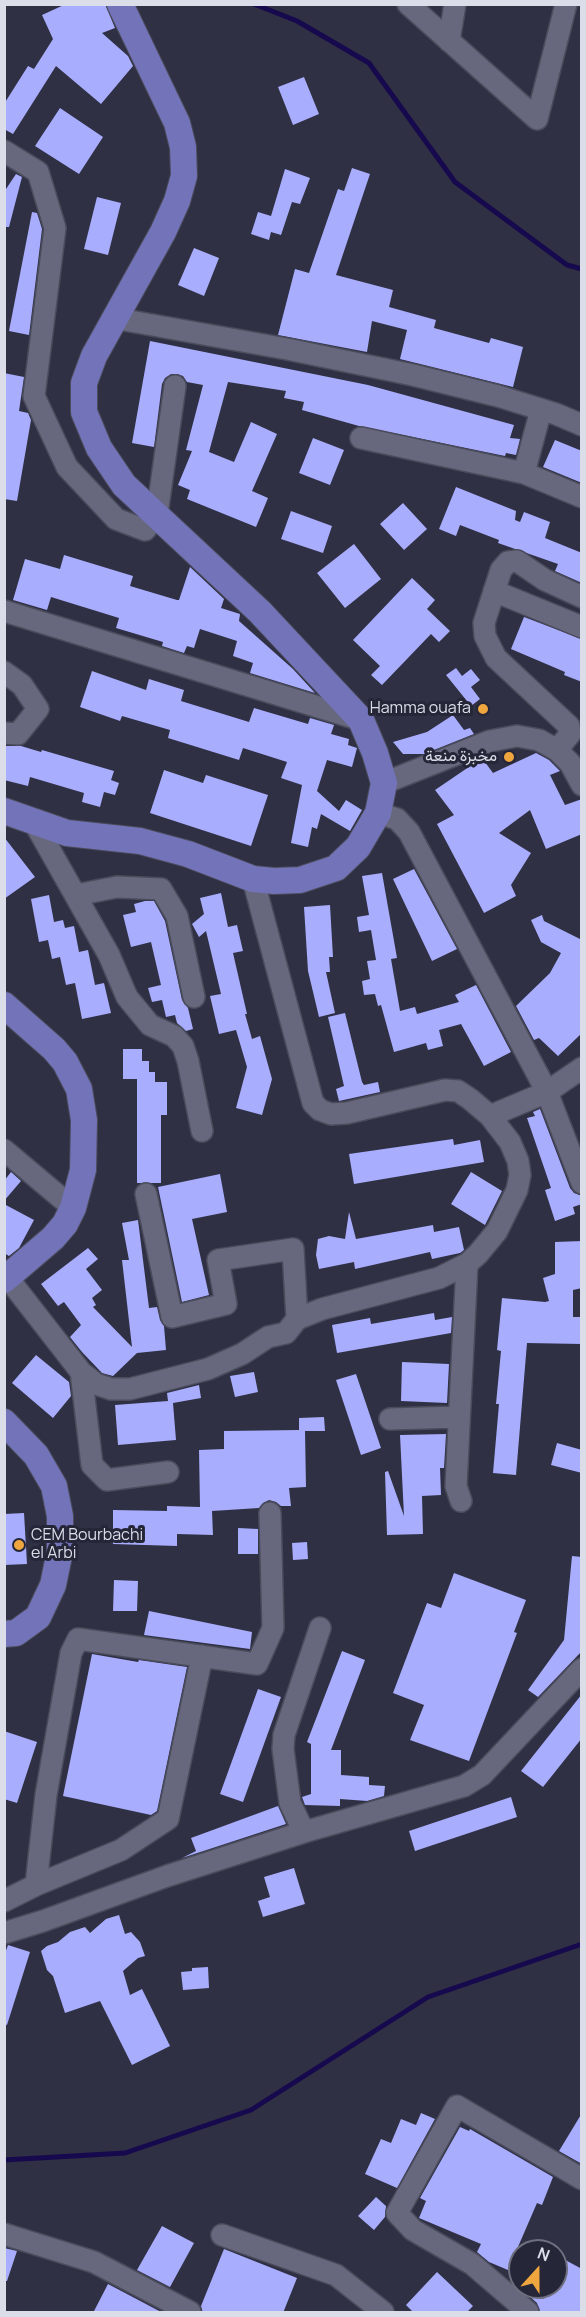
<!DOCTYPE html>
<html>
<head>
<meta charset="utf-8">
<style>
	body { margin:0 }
	#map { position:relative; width:586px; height:2317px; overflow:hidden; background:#2f3043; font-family:Manrope,sans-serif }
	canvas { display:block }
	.frame { position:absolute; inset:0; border:6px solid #dbdde9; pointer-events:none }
	.north { position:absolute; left:508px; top:2239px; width:60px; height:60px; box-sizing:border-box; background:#252638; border:2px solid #6e6f7f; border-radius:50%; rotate:21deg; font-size:16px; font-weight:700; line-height:24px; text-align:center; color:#dbdde9 }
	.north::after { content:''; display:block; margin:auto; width:21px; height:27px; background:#f0a63f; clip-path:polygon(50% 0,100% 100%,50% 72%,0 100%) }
</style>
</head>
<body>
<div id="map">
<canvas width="586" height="2317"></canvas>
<div class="frame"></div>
<div class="north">N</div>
</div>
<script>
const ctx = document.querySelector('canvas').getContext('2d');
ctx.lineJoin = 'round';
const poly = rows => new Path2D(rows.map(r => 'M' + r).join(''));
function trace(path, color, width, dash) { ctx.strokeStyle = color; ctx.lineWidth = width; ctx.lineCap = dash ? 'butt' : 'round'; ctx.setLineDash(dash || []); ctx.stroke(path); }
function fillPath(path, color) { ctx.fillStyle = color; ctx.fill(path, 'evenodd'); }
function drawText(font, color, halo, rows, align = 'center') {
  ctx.font = font + ' Manrope,Vazirmatn,sans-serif'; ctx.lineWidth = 6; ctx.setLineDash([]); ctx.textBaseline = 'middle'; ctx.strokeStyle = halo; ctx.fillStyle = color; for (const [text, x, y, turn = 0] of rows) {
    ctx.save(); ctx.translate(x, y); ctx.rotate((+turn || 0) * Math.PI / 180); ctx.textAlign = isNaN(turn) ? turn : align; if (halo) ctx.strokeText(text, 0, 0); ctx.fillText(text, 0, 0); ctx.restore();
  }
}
trace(poly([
	[254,4,297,21,369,63,455,182,567,265,582,269],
	[4,2160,125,2153,251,2110,428,1997,582,1944]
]), '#17094d', 5);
fillPath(poly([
	[66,4,105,4,115,28,102,33,128,56,133,66,101,104,56,66,13,134,4,129,4,104,28,66,34,69,53,39,42,15],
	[304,77,319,114,293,125,278,87],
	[60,108,103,137,79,174,35,146],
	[352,168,370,174,336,275,393,290,389,307,436,320,434,328,489,343,491,338,523,347,513,387,400,359,407,330,372,321,367,352,278,335,295,269,309,273,338,189,344,191],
	[285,169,310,178,300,204,292,202,281,235,271,232,269,240,251,234,258,212,271,216],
	[16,174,22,177,9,227,4,227,4,192],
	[97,197,121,203,108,255,84,249],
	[32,212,37,213,42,229,29,335,9,331],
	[194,248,219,258,204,296,178,285],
	[150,341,368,385,514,425,510,438,520,439,516,455,506,453,505,456,359,426,302,410,304,402,284,398,286,391,228,382,209,452,234,462,251,422,277,434,252,491,268,498,256,527,187,499,190,490,178,485,192,451,186,450,203,385,187,382,183,376,177,374,171,374,165,378,162,384,154,447,132,443],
	[4,373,24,377,19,411,28,413,31,420,17,501,4,499],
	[313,438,344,450,330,485,299,473],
	[555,440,582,451,582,483,543,467],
	[456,487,516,511,515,520,520,522,524,512,550,522,545,538,582,553,582,583,555,571,558,564,498,543,499,540,460,525,456,536,439,529],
	[403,503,427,529,404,550,380,524],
	[291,511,332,526,323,553,281,539],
	[354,544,381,579,345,608,317,573],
	[64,555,133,576,130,586,177,600,179,600,190,567,224,599,221,608,240,614,239,621,293,669,315,693,250,673,253,663,233,656,237,641,200,629,194,648,187,646,184,653,162,646,163,642,116,628,119,618,51,597,47,610,13,600,25,559,60,569],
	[412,578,435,600,427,609,450,631,439,642,431,634,382,685,371,675,380,666,353,640],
	[524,617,582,639,582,682,564,675,565,672,511,649],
	[456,668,462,676,471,669,480,680,471,687,480,699,471,706,446,675],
	[92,671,146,690,149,679,184,690,181,701,249,722,254,708,308,724,310,718,334,725,331,734,349,739,348,745,357,748,352,767,327,760,317,791,339,811,346,800,362,810,350,831,321,814,317,829,312,827,308,847,291,843,302,785,281,778,287,762,243,748,239,760,168,738,170,730,122,716,120,721,80,707],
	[453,715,464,730,470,728,474,734,424,754,403,754,393,742,427,732],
	[4,746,21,746,41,752,42,750,114,771,111,780,119,783,115,795,104,792,100,807,82,802,84,793,30,777,28,786,4,780],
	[536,753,549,760,560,771,550,775,565,805,582,799,582,834,546,849,530,810,499,833,531,853,511,885,516,896,484,913,437,824,454,815,435,790,482,758,493,773],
	[164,770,203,783,206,775,268,795,251,846,150,813],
	[4,837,35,877,4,899],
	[414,869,457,949,432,961,393,879],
	[382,873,397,958,391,959,400,1011,415,1007,417,1014,459,1002,455,995,476,985,511,1052,484,1066,461,1024,439,1030,443,1046,428,1050,426,1043,394,1052,381,1005,378,1006,375,994,364,995,362,981,370,979,367,961,376,960,371,930,359,932,357,917,369,915,362,876],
	[221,893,228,927,237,925,243,951,233,953,247,1014,245,1014,252,1039,260,1036,272,1079,262,1115,236,1108,247,1067,236,1030,219,1034,210,996,221,994,206,931,199,937,192,924,204,914,200,898],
	[49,895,54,922,63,920,65,928,74,926,79,952,88,950,95,985,104,983,111,1013,82,1019,75,983,66,985,60,957,52,959,48,940,39,942,31,899],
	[145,901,154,901,165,921,182,1000,188,1008,193,1029,186,1031,177,1023,175,1015,166,1017,162,1000,152,1002,148,988,161,985,151,942,131,947,123,915,136,912,134,904],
	[330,905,333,957,329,957,330,972,326,972,335,1013,319,1017,308,971,304,907],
	[542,915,544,921,582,940,582,1033,558,1056,539,1038,534,1040,516,1006,550,973,561,953,541,942,531,920],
	[345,1013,362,1082,364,1085,378,1082,380,1092,339,1101,336,1089,344,1086,328,1017],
	[123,1049,142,1049,142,1061,149,1061,149,1072,155,1072,155,1082,167,1082,167,1115,161,1115,161,1183,137,1183,137,1079,123,1079],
	[540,1109,570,1188,574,1193,582,1196,582,1204,573,1207,575,1214,555,1221,545,1190,551,1188,527,1118,535,1116,533,1112],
	[453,1139,454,1145,480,1140,484,1162,354,1184,349,1154],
	[11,1172,21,1181,4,1201,4,1181],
	[471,1172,502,1191,485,1225,451,1204],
	[220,1174,227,1212,192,1219,209,1295,182,1302,158,1187],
	[4,1204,34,1220,19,1248,9,1256,4,1253],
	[349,1212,356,1239,433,1225,434,1232,459,1227,464,1250,460,1253,432,1259,430,1252,355,1269,354,1262,319,1269,316,1255,318,1239,329,1236,345,1239],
	[138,1220,149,1308,157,1307,160,1320,164,1326,166,1350,137,1353,113,1376,102,1373,82,1352,70,1337,81,1325,64,1302,58,1306,41,1284,88,1248,98,1259,86,1269,102,1290,92,1298,96,1305,93,1307,132,1347,122,1260,129,1260,122,1223],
	[582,1241,582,1288,573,1290,573,1317,582,1317,582,1344,527,1343,516,1475,493,1473,499,1404,496,1404,501,1351,497,1350,502,1298,545,1302,549,1301,543,1278,555,1274,555,1242],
	[434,1313,435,1320,452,1317,451,1333,337,1353,332,1325,370,1318,371,1324],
	[36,1355,69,1382,71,1396,53,1418,12,1383],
	[402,1362,449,1364,447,1403,401,1401],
	[254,1372,258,1392,235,1397,230,1376],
	[356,1374,381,1448,361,1455,336,1380],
	[199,1385,201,1398,173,1403,176,1440,118,1445,115,1405,168,1401,167,1393],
	[324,1417,325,1431,305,1431,306,1487,289,1488,291,1506,281,1506,276,1502,269,1500,263,1503,259,1508,212,1511,213,1535,177,1534,177,1546,113,1544,113,1510,167,1511,167,1506,200,1507,199,1450,224,1449,224,1431,299,1430,299,1418],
	[446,1434,444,1468,440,1468,441,1495,422,1496,423,1534,387,1535,385,1472,388,1471,404,1516,400,1435],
	[557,1443,582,1450,582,1473,551,1465],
	[24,1513,27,1564,4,1565,4,1514],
	[238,1528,258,1529,258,1554,238,1554],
	[307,1542,308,1559,293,1560,292,1543],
	[572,1556,582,1557,582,1651,538,1697,528,1690,564,1640],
	[454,1573,526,1600,514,1632,517,1633,469,1761,410,1740,424,1705,393,1693,427,1603,441,1608],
	[114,1580,138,1581,137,1611,113,1611],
	[149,1611,252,1632,250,1649,144,1635],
	[342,1651,365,1660,331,1750,341,1750,341,1775,369,1777,369,1785,385,1786,384,1796,367,1801,340,1799,340,1806,305,1805,302,1797,311,1794,311,1744,307,1742],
	[92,1654,138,1662,139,1660,187,1667,157,1811,151,1815,63,1796],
	[258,1689,281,1697,243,1802,220,1794],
	[582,1694,582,1738,543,1787,521,1771],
	[4,1731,37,1742,17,1803,4,1799],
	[511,1797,517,1817,415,1851,409,1831],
	[278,1806,286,1824,182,1858,196,1851,191,1838],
	[294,1868,305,1904,263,1917,258,1901,270,1897,264,1877],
	[119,1915,125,1934,131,1932,140,1942,145,1956,138,1958,123,1971,130,1995,142,1989,170,2046,132,2065,100,2001,65,2013,53,1976,47,1970,41,1951,47,1946,58,1942,70,1932,85,1927,90,1933,106,1919],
	[8,1945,30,1952,7,2025,4,2024,4,1956],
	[208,1967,209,1988,183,1990,181,1972,192,1971,192,1968],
	[421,2113,435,2119,397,2188,365,2174,381,2139,391,2143,401,2119,416,2125],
	[582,2113,582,2164,559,2151],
	[460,2127,469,2131,470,2129,553,2177,542,2205,537,2203,508,2270,489,2262,477,2252,481,2244,419,2218,426,2201,420,2198],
	[376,2197,386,2206,385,2217,374,2230,358,2216],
	[162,2226,194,2243,170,2287,137,2270],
	[4,2248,17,2251,7,2281,4,2281],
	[224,2249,297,2278,283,2313,203,2313,201,2306],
	[556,2255,582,2269,582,2313,540,2313,537,2303,528,2295,533,2287,556,2287],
	[437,2272,473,2306,466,2313,414,2313,406,2305],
	[108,2284,163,2313,93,2313]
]), '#a9adfd');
const minor = poly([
	[408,4,537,119,566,4],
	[449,41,455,4],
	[4,151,38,172,55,228,34,396,67,467,116,519,145,530,157,514,175,386],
	[113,318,287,349,413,375,498,396,556,414,582,425],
	[361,438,524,473,582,497],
	[524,473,541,410],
	[494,591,582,627],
	[4,611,361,720],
	[4,672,22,685,38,709,18,734,4,733],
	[557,750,570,734,569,726,496,658,485,636,484,623,501,570,508,562,517,561,545,580,582,597],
	[384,783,490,741,517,736,539,740,557,750,570,763,582,785],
	[378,813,397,819,409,832,547,1092,582,1183],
	[34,822,109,955,127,997,150,1025,174,1036,183,1046,188,1061,202,1131],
	[76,895,117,887,161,889,177,916,194,997],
	[490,1116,547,1092,582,1068],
	[4,1150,73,1208],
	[146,1194,172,1317,226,1304,218,1260,293,1249,297,1319],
	[7,1277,81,1372,96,1384,111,1389,130,1389,208,1369,242,1354,268,1337,286,1333,297,1319,322,1309,439,1278,467,1264,478,1254,497,1231,517,1190,520,1175,518,1161,510,1142,490,1116,470,1099,458,1091,445,1090,347,1113,331,1114,320,1110,313,1103,253,879],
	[81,1372,92,1465,107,1480,168,1472],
	[390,1419,459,1417],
	[461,1501,456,1486,467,1264],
	[304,1832,290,1803,283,1749,284,1735,320,1628],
	[36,1885,121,1850,168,1819,202,1656],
	[4,1901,36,1885,46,1795,71,1653,78,1639,257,1664,273,1628,270,1513],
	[4,1933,43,1921,167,1876,304,1832,464,1786,482,1775,582,1669],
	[4,2234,94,2262,190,2312],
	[222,2235,336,2275,383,2312],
	[528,2312,472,2264,413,2230,397,2213,457,2106,582,2179]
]);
const major = poly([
	[4,811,67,833,140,841,188,854,253,879,274,881,300,880,336,868,358,847,378,813,384,783,375,753,361,720,260,612,124,485,99,448,84,412,84,383,94,356,163,232,177,201,184,176,183,147,177,123,120,4],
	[4,1005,54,1049,65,1062,79,1089,84,1120,83,1170,73,1208,65,1224,53,1238,4,1280],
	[4,1422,36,1455,54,1486,60,1516,60,1551,53,1585,38,1617,16,1633,4,1634]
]);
trace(minor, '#4a4b5b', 24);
trace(major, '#4a4b5b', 28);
trace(minor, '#67687e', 21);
trace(major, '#7373b9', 26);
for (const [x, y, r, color] of [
	[483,709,6,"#f0a63f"],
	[509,757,6,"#f0a63f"],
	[19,1545,6,"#f0a63f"]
]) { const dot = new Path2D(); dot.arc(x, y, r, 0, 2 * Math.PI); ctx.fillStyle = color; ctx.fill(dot); trace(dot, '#252638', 2); }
drawText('16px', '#dbdde9', '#252638', [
	["Hamma ouafa",471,709],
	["مخبزة منعة",497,757],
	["CEM Bourbachi",31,1536,"left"],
	["el Arbi",31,1554,"left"]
], 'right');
</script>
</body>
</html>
